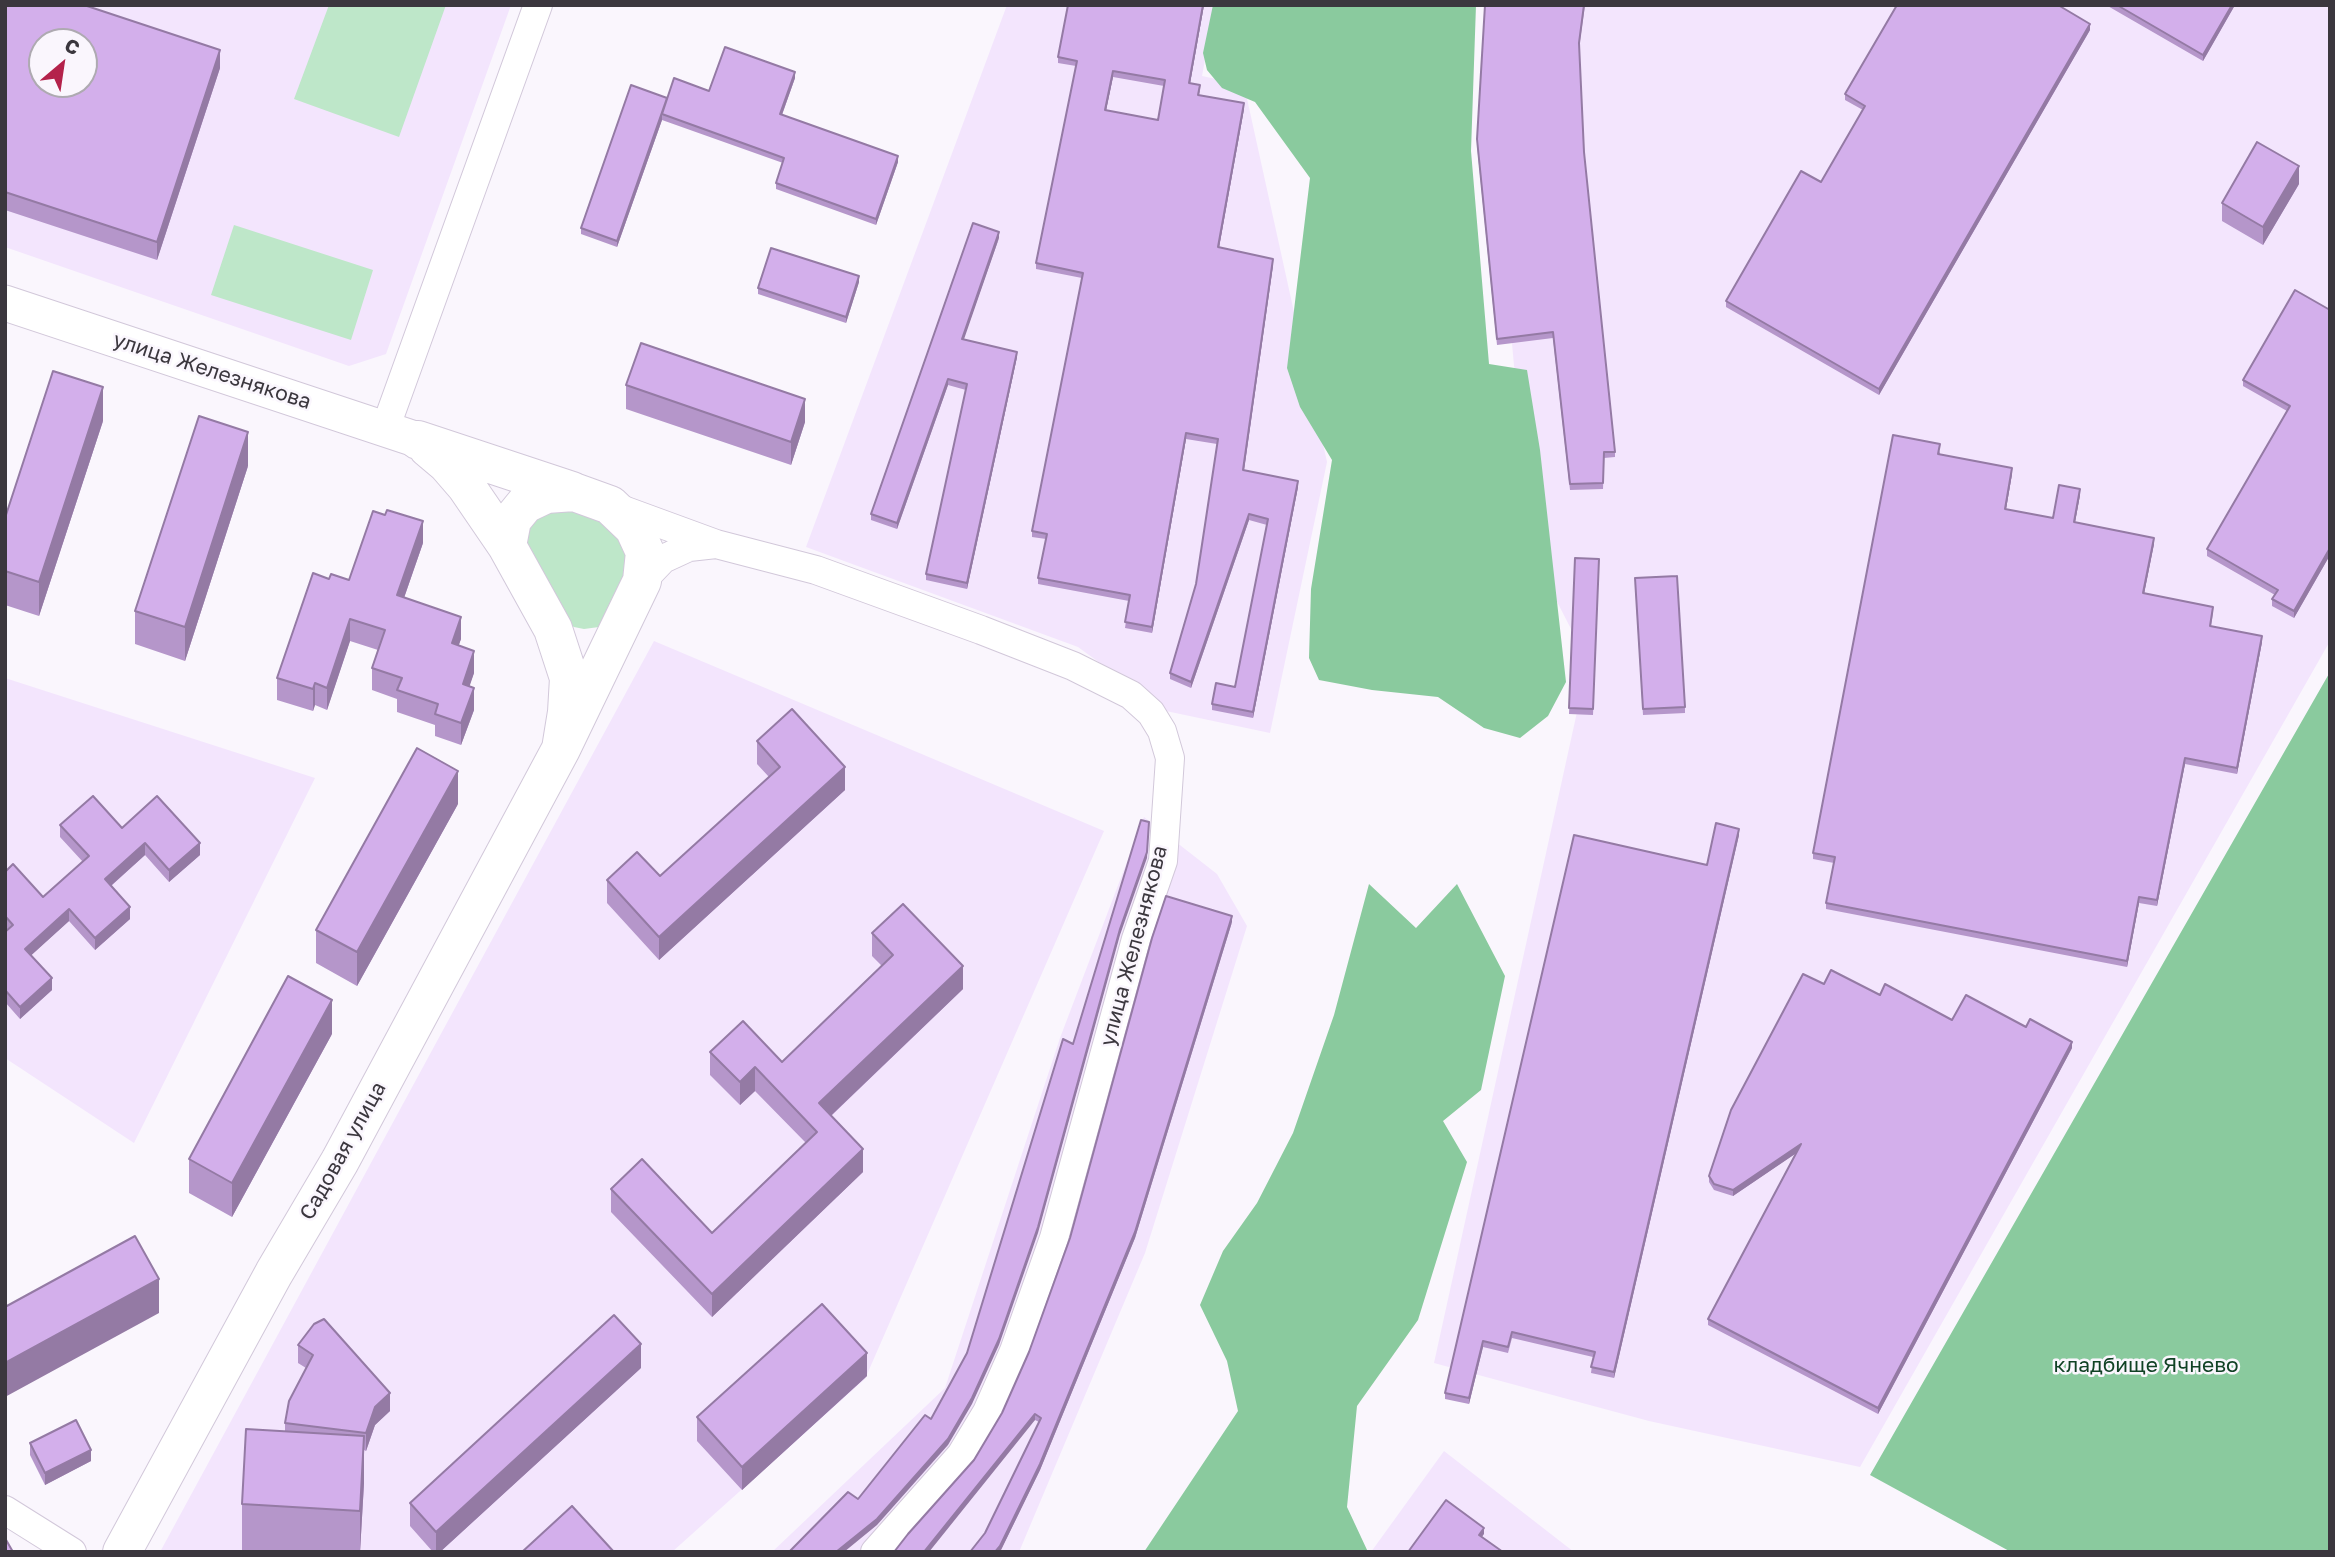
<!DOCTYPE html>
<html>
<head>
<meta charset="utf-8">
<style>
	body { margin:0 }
	#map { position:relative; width:2335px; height:1557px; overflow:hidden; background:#faf6fd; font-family:"Golos Text",sans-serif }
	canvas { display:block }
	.frame { position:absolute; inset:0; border:7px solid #3b373e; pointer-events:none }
	.north { position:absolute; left:28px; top:28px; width:70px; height:70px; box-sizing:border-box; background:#faf6fd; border:2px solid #aeaab1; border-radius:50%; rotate:29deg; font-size:19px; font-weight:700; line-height:28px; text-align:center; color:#3b373e }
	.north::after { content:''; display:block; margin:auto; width:24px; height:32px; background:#b4224b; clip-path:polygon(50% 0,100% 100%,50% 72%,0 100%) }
</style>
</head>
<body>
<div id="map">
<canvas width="2335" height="1557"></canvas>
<div class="frame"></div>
<div class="north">С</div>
</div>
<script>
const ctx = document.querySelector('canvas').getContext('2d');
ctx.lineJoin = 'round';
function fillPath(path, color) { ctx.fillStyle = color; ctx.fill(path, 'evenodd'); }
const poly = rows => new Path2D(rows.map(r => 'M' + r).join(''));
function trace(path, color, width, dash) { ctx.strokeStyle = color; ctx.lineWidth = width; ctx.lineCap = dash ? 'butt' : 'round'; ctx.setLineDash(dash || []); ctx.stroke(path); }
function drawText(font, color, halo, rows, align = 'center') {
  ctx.font = font + ' "Golos Text",sans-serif'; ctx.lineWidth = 5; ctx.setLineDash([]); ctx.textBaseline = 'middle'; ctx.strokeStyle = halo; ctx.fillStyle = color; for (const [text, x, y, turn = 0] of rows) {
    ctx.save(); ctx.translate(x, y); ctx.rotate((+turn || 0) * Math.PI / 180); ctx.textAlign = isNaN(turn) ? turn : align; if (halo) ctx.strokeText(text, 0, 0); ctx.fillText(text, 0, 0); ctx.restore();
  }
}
fillPath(poly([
	[5,5,511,5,386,354,349,366,5,247],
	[42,42,84,42,84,84,42,84],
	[1007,5,1215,5,1202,76,1244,85,1327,462,1270,733,1166,711,1078,647,806,547],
	[1499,5,2330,5,2330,641,1860,1467,1649,1421,1434,1363,1588,662,1531,551,1494,147],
	[654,641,1104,831,865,1379,672,1552,160,1552],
	[5,678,315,778,134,1143,5,1058],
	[1144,817,1217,874,1247,926,1145,1253,1019,1552,772,1552,945,1388,1060,1038],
	[1444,1451,1574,1552,1371,1552]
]), '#f3e5fd');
fillPath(poly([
	[329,5,446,5,399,137,294,99],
	[234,225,373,270,351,340,211,295],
	[549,507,603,517,623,536,629,578,599,627,584,629,574,627,565,622,521,544,525,527]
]), '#bee7c9');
fillPath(poly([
	[1213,5,1476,5,1471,151,1489,364,1527,370,1540,450,1566,682,1548,716,1520,738,1484,728,1438,697,1372,690,1319,680,1309,658,1311,589,1332,460,1300,407,1287,368,1310,178,1255,102,1222,88,1207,70,1203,53],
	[2330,672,2330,1552,2011,1552,1870,1475],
	[1369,884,1416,928,1457,884,1505,976,1481,1090,1443,1121,1467,1162,1418,1320,1357,1406,1347,1507,1368,1552,1144,1552,1238,1411,1227,1361,1200,1305,1223,1251,1257,1203,1293,1133,1334,1015]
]), '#8aca9e');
const minor = poly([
	[385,429,538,5],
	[615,507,716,544,816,570,981,630,1073,666,1131,695,1151,713,1162,731,1170,758,1163,861,1136,939,1054,1238,1014,1351,987,1412,961,1455,875,1552],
	[642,581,663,559,689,547,716,544],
	[5,1510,72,1552]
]);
const tertiary = poly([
	[5,303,418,440]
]);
const secondary = poly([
	[418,440,572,491],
	[428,448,447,464,466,486,507,546],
	[122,1552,274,1273,340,1161,561,749,642,581,645,552,634,528,610,505,574,492,546,494,525,504,512,520,507,546,553,629,569,678,567,712,561,749]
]);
trace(minor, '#d2c8da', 30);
trace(tertiary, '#d2c8da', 37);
trace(secondary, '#d2c8da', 40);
trace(minor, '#fff', 28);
trace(tertiary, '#fff', 35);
trace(secondary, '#fff', 38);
fillPath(poly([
	[5,5,220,68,157,260,5,210],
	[1068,5,1204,5,1190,84,1200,91,1199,95,1244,109,1219,248,1273,265,1244,471,1298,487,1253,718,1212,710,1212,704,1235,687,1267,525,1249,520,1191,688,1170,679,1170,673,1196,584,1217,444,1186,439,1152,633,1125,628,1129,601,1038,584,1038,578,1046,539,1032,537,1032,531,1082,278,1036,269,1036,263,1076,66,1058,63,1058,57],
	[1113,77,1164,86,1158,120,1106,110],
	[1485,5,1585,5,1579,48,1584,152,1615,452,1615,457,1604,458,1603,489,1570,490,1553,338,1497,345,1477,145],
	[2106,5,2235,5,2203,61],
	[2090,30,1879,395,1726,307,1726,301,1821,182,1863,110,1845,100,1845,94],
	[795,78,782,115,898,162,876,225,776,189,776,183,783,163,662,120,617,247,581,234,581,228,667,98],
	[2299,184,2263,245,2222,221,2222,203],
	[999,238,963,340,1017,357,967,589,926,580,926,574,966,390,948,385,897,529,871,520,871,514],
	[859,282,846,323,758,294,758,288],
	[2330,310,2330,555,2294,618,2272,606,2272,599,2275,595,2207,556,2207,549,2287,411,2243,386,2243,380],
	[626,385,805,422,791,465,626,409],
	[103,421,39,616,5,605,5,518],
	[1940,450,1940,454,2012,474,2006,509,2053,518,2080,495,2075,522,2154,544,2144,594,2213,613,2211,626,2262,642,2237,774,2185,764,2157,906,2139,903,2127,967,1826,909,1826,903,1834,863,1813,859,1813,853],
	[248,466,185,661,135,644,135,611],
	[423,543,404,598,461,639,458,646,474,673,469,686,474,710,461,745,435,736,435,725,397,712,397,699,372,690,372,668,378,650,350,641,327,710,315,705,313,711,277,700,277,678,329,579,349,580],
	[1575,558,1599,559,1593,715,1569,714],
	[1635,584,1685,707,1685,713,1643,715],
	[757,741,845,790,659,960,607,903,607,880,660,876,769,777,757,764],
	[458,804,357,986,316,963,316,930],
	[60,825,122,828,200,855,169,882,145,855,111,886,130,919,95,950,69,921,31,955,52,990,20,1019,5,1002,5,932,7,930,5,928,5,872,43,897,83,862,60,837],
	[1739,835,1614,1378,1591,1373,1593,1357,1512,1338,1508,1353,1483,1347,1469,1404,1445,1399,1445,1393,1707,865],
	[1232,922,1135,1238,1040,1470,1000,1552,985,1533,1039,1422,1035,1420,974,1460,1002,1413],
	[872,933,963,989,831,1116,863,1172,712,1317,611,1212,611,1189,712,1233,806,1143,755,1091,740,1105,710,1075,710,1052,782,1062,882,966,872,956],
	[1824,984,1880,995,1952,1020,2026,1027,2072,1048,1878,1414,1708,1325,1708,1319,1796,1153,1733,1196,1714,1190,1709,1182,1709,1176],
	[332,1034,232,1217,189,1193,189,1159],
	[314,1324,390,1411,375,1425,366,1451,364,1450,364,1483,360,1552,242,1551,242,1504,285,1432,285,1423,306,1368,298,1363,298,1345],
	[641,1368,440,1552,433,1552,410,1526,410,1503],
	[867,1376,742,1490,697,1441,697,1417],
	[30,1443,91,1461,45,1485,30,1455]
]), '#b596ca');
fillPath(poly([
	[1203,5,1204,5,1189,89,1189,83],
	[2232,5,2235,5,2203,61,2203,55],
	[2090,24,2090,30,1879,395,1879,389],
	[220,50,220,68,157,260,157,242],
	[1113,71,1113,77,1105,116,1105,110],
	[795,72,795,78,780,120,780,114],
	[667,98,662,114,662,120,617,247,617,241],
	[1244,103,1244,109,1218,253,1218,247],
	[898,156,898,162,876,225,876,219],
	[2299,166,2299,184,2263,245,2263,227],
	[999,232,999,238,962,345,962,339],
	[1273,259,1273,265,1243,476,1243,470],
	[859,276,859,282,846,323,846,317],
	[1017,352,1017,357,967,589,967,583],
	[948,379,948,385,897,529,897,523],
	[103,387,103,421,39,616,39,582],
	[805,399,805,422,791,465,791,442],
	[248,432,248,466,185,661,185,627],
	[1186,433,1186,439,1152,633,1152,627],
	[2012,468,2012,474,2005,515,2005,509],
	[1298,481,1298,487,1253,718,1253,712],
	[2080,489,2080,495,2074,528,2074,522],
	[1249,514,1249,520,1191,688,1191,682],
	[423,521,423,543,397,618,397,595],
	[2154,538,2154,544,2143,599,2143,593],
	[2330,548,2330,555,2294,618,2294,611],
	[461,617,461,639,452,665,452,643],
	[350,619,350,641,327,710,327,688],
	[2262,636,2262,642,2237,774,2237,768],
	[474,651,474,673,463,706,463,684],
	[315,683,315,705,313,711,313,689],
	[474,688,474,710,461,745,461,723],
	[2185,758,2185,764,2157,906,2157,900],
	[845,767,845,790,659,960,659,937],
	[458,771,458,804,357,986,357,952],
	[1149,822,1147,858,1120,935,1038,1233,999,1345,972,1404,948,1445,877,1525,844,1552,836,1552,948,1439],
	[1739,829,1739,835,1614,1378,1614,1372],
	[145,843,145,855,105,891,105,879],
	[200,843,200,855,169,882,169,870],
	[2139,897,2139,903,2127,967,2127,961],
	[130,907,130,919,95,950,95,938],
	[69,909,69,921,25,961,25,949],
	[1232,916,1232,922,1135,1238,1040,1470,1000,1552,995,1552],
	[963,966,963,989,819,1127,819,1103],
	[52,978,52,990,20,1019,20,1007],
	[332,1000,332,1034,232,1217,232,1183],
	[2072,1042,2072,1048,1878,1414,1878,1408],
	[755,1067,755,1091,740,1105,740,1082],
	[1801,1144,1801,1150,1733,1196,1733,1190],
	[863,1149,863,1172,712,1317,712,1294],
	[159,1279,159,1313,5,1397,5,1363],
	[1483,1341,1483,1347,1469,1404,1469,1398],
	[641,1344,641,1368,440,1552,436,1552,436,1532],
	[867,1353,867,1376,742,1490,742,1467],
	[390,1393,390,1411,375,1425,366,1451,366,1433,375,1407],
	[1035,1414,1035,1420,929,1552,924,1552],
	[364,1436,364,1483,360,1552,360,1511],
	[91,1450,91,1461,45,1485,45,1473],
	[1484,1528,1484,1534,1479,1541,1479,1535]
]), '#947aa4');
const building = poly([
	[5,5,84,5,220,50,157,242,5,192,5,5],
	[42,42,84,42,84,84,42,84,42,42],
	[1068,5,1203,5,1189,83,1200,85,1198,95,1244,103,1218,247,1273,259,1243,470,1298,481,1253,712,1212,704,1216,683,1235,687,1268,519,1249,514,1191,682,1170,673,1196,584,1218,439,1186,433,1152,627,1125,622,1130,595,1038,578,1047,534,1032,531,1083,273,1036,263,1077,61,1058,57,1068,5],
	[1113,71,1165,80,1158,120,1105,110,1113,71],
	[1485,5,1584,5,1579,43,1584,152,1615,452,1604,452,1603,483,1570,484,1553,332,1497,339,1477,139,1485,5],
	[1897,5,2058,5,2090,24,1879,389,1726,301,1801,171,1821,182,1865,106,1845,94,1897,5],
	[2117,5,2232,5,2203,55,2117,5],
	[725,47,795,72,780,114,898,156,876,219,776,183,784,158,662,114,674,78,709,91,725,47],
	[631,85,667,98,617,241,581,228,631,85],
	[2257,142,2299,166,2263,227,2222,203,2257,142],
	[973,223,999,232,962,339,1017,352,967,583,926,574,967,384,948,379,897,523,871,514,973,223],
	[771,248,859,276,846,317,758,288,771,248],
	[2295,290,2330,310,2330,548,2294,611,2272,599,2278,590,2207,549,2290,406,2243,380,2295,290],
	[641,343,805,399,791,442,626,385,641,343],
	[53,371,103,387,39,582,5,571,5,518,53,371],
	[199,416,248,432,185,627,135,611,199,416],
	[1893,435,1940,444,1938,454,2012,468,2005,509,2053,518,2059,485,2080,489,2074,522,2154,538,2143,593,2213,607,2210,626,2262,636,2237,768,2185,758,2157,900,2139,897,2127,961,1826,903,1835,857,1813,853,1893,435],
	[387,510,423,521,397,595,461,617,452,643,474,651,463,684,474,688,461,723,435,714,438,704,397,690,402,678,372,668,385,630,350,619,327,688,315,683,313,689,277,678,313,573,329,579,331,574,349,580,373,511,385,515,387,510],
	[1575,558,1599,559,1593,709,1569,708,1575,558],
	[1677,576,1685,707,1643,709,1635,578,1677,576],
	[792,709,845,767,659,937,607,880,637,852,660,876,780,767,757,741,792,709],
	[417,748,458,771,357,952,316,930,417,748],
	[93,796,122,828,157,796,200,843,169,870,145,843,105,879,130,907,95,938,69,909,25,949,52,978,20,1007,5,990,5,932,13,925,5,916,5,872,13,864,43,897,89,856,60,825,93,796],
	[1141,820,1149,822,1147,852,1120,929,1038,1227,999,1339,972,1398,948,1439,877,1519,836,1552,789,1552,848,1492,858,1499,925,1415,931,1419,967,1353,1063,1039,1073,1044,1141,820],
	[1716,823,1739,829,1614,1372,1591,1367,1595,1352,1512,1332,1508,1347,1483,1341,1469,1398,1445,1393,1574,835,1707,865,1716,823],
	[1166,896,1232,916,1135,1232,1040,1464,1000,1546,995,1552,970,1552,985,1533,1041,1418,1035,1414,924,1552,894,1552,908,1534,974,1460,1002,1413,1029,1352,1070,1238,1152,938,1166,896],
	[903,904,963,966,819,1103,863,1149,712,1294,611,1189,642,1159,712,1233,817,1132,755,1067,740,1082,710,1052,743,1021,782,1062,893,955,872,933,903,904],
	[1831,970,1880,995,1885,984,1952,1020,1966,995,2026,1027,2030,1019,2072,1042,1878,1408,1708,1319,1801,1144,1733,1190,1714,1184,1709,1176,1731,1110,1803,974,1824,984,1831,970],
	[288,976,332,1000,232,1183,189,1159,288,976],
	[135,1236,159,1279,5,1363,5,1307,135,1236],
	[822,1304,867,1353,742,1467,697,1417,822,1304],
	[614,1315,641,1344,436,1532,410,1503,614,1315],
	[324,1319,390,1393,375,1407,366,1433,285,1423,289,1401,313,1355,298,1345,314,1324,324,1319],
	[76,1420,91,1450,45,1473,30,1443,76,1420],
	[246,1429,364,1436,360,1511,242,1504,246,1429],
	[1446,1500,1484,1528,1479,1535,1503,1552,1408,1552,1446,1500],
	[572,1506,614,1552,522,1552,572,1506],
	[5,1538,13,1552,5,1552,5,1538]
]);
fillPath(building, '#d3afeb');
trace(building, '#947aa4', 2);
drawText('21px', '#3b373e', '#faf6fd', [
	["улица Железнякова",212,371,18],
	["улица Железнякова",1134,946,-75],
	["Садовая улица",343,1151,-61]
]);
drawText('21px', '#114225', '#faf6fd', [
	["кладбище Ячнево",2146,1365]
]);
</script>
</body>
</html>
